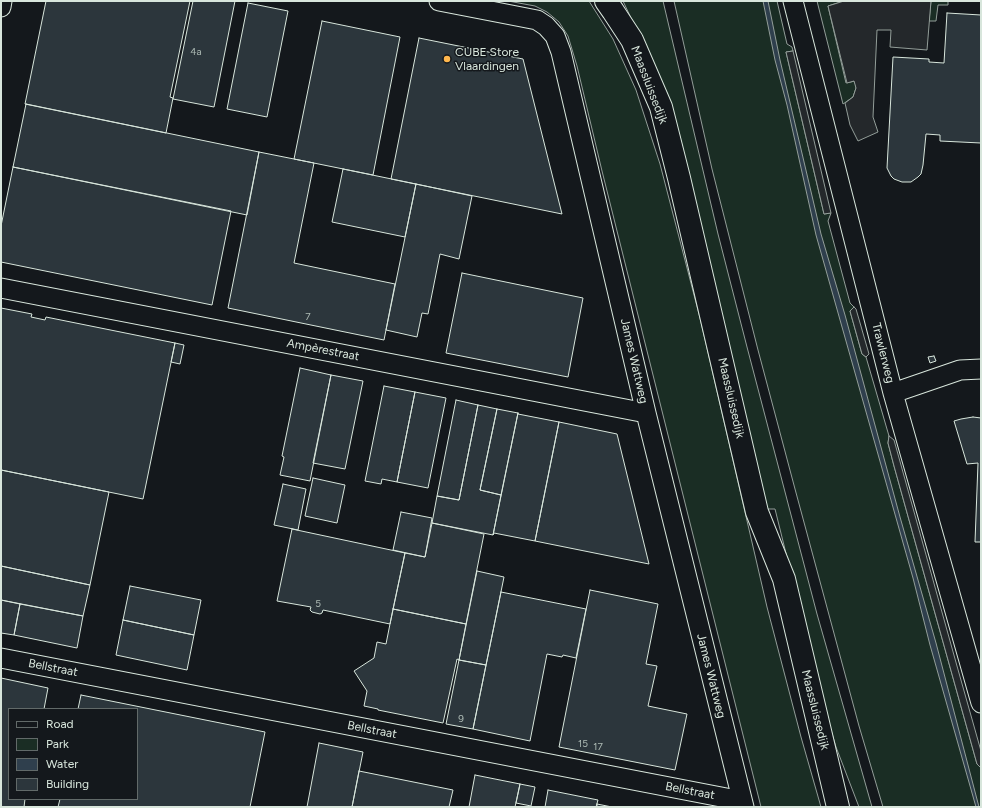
<!DOCTYPE html>
<html>
<head>
<meta charset="utf-8">
<style>
	body { margin:0 }
	#map { position:relative; width:982px; height:808px; overflow:hidden; background:#14181c; font-family:Figtree,sans-serif }
	canvas { display:block }
	.frame { position:absolute; inset:0; border:2px solid #d8e6dc; pointer-events:none }
	.legend { position:absolute; left:8px; top:708px; width:130px; height:92px; box-sizing:border-box; background:#14181c; border:1px solid #626a69; margin:0; padding:5px 7px; list-style:none; font-size:12px; color:#d8e6dc }
	.legend li { display:flex; align-items:center; gap:8px; height:20px }
	.legend b { width:20px; border:1px solid #626a69 }
</style>
</head>
<body>
<div id="map">
<canvas width="982" height="808"></canvas>
<div class="frame"></div>
<ul class="legend">
<li><b style="height:5px;background:#14181c"></b>Road</li>
<li><b style="height:11px;background:#1a2d24"></b>Park</li>
<li><b style="height:11px;background:#2f3f4d"></b>Water</li>
<li><b style="height:11px;background:#2c363c"></b>Building</li>
</ul>
</div>
<script>
const ctx = document.querySelector('canvas').getContext('2d');
ctx.lineJoin = 'round';
function fillPath(path, color) { ctx.fillStyle = color; ctx.fill(path, 'evenodd'); }
const poly = rows => new Path2D(rows.map(r => 'M' + r).join(''));
function trace(path, color, width, dash) { ctx.strokeStyle = color; ctx.lineWidth = width; ctx.lineCap = dash ? 'butt' : 'round'; ctx.setLineDash(dash || []); ctx.stroke(path); }
function drawText(font, color, halo, rows, align = 'center') {
  ctx.font = font + ' Figtree,sans-serif'; ctx.lineWidth = 3; ctx.setLineDash([]); ctx.textBaseline = 'middle'; ctx.strokeStyle = halo; ctx.fillStyle = color; for (const [text, x, y, turn = 0] of rows) {
    ctx.save(); ctx.translate(x, y); ctx.rotate((+turn || 0) * Math.PI / 180); ctx.textAlign = isNaN(turn) ? turn : align; if (halo) ctx.strokeText(text, 0, 0); ctx.fillText(text, 0, 0); ctx.restore();
  }
}
const green = poly([
	[508,1,589,1,613,39,636,90,660,164,700,318,767,607,801,737,821,807,761,807,602,171,577,66,568,36,559,22,547,12,535,6,508,1],
	[623,1,663,1,718,234,747,347,817,614,872,807,859,807,836,747,823,703,775,509,766,509,646,50,623,1],
	[674,1,777,1,787,44,792,47,793,51,786,52,824,214,831,213,828,221,850,303,854,307,850,311,862,354,866,357,889,436,888,443,894,466,977,764,981,768,981,807,883,807,859,726,795,489,758,350,712,169,674,1],
	[817,1,844,1,828,6,846,83,855,81,856,88,853,97,843,104,817,1],
	[931,1,948,1,948,5,938,5,936,21,929,21,931,1]
]);
fillPath(green, '#1a2d24');
trace(green, '#939e99', 1);
const parking = poly([
	[844,1,931,1,927,50,890,47,891,30,877,30,873,117,878,132,858,141,850,125,845,103,853,97,856,88,854,81,847,83,828,6,844,1],
	[793,51,831,213,824,214,786,52,793,51],
	[854,307,856,309,869,354,866,357,862,354,850,311,854,307],
	[889,436,894,440,957,666,981,751,981,768,977,764,894,466,888,443,889,436]
]);
fillPath(parking, '#24282b');
trace(parking, '#939e99', 1);
const water = poly([
	[763,1,768,1,780,60,821,234,845,315,900,517,936,643,979,807,976,807,930,645,913,578,816,235,787,105,775,60,763,1]
]);
fillPath(water, '#2f3f4d');
trace(water, '#939e99', 1);
const building = poly([
	[46,1,190,1,170,97,173,98,166,133,25,104,46,1],
	[193,1,235,1,214,107,173,99,193,1],
	[248,3,288,11,267,117,227,109,248,3],
	[947,13,981,15,981,143,940,141,940,135,926,134,923,165,921,174,918,177,911,182,902,182,894,179,891,176,887,168,893,57,929,59,929,62,944,63,947,13],
	[322,21,400,37,373,175,294,159,322,21],
	[419,38,523,59,562,214,391,179,419,38],
	[26,104,259,152,247,215,13,167,26,104],
	[259,152,314,163,294,263,395,284,384,340,228,308,259,152],
	[13,167,231,211,212,305,1,262,1,226,13,167],
	[343,169,416,184,405,237,332,222,343,169],
	[416,184,472,196,459,259,440,254,428,314,422,313,417,337,386,330,416,184],
	[462,273,583,298,568,377,446,353,462,273],
	[1,308,32,314,31,317,45,320,46,317,175,343,143,499,1,470,1,308],
	[175,343,184,345,180,364,171,362,175,343],
	[934,356,936,361,930,363,928,357,934,356],
	[300,368,331,375,310,481,280,475,284,457,282,456,300,368],
	[331,375,363,381,345,469,313,463,331,375],
	[384,386,415,392,397,482,382,479,381,484,365,481,384,386],
	[415,392,446,398,428,488,397,482,415,392],
	[456,400,478,405,459,500,437,496,456,400],
	[478,405,497,409,480,490,501,495,493,535,432,523,437,496,459,500,478,405],
	[497,409,518,413,501,495,480,490,497,409],
	[518,413,518,414,559,422,535,541,494,533,493,535,518,413],
	[973,417,981,418,981,542,975,542,978,463,967,464,954,421,961,419,973,417],
	[559,422,617,434,649,564,535,541,559,422],
	[1,470,109,492,90,585,1,566,1,470],
	[313,478,345,485,337,523,305,516,313,478],
	[283,484,306,489,298,530,274,525,283,484],
	[401,512,432,518,425,557,393,550,401,512],
	[432,523,484,534,466,624,393,609,405,553,425,557,432,523],
	[292,529,405,553,390,624,323,610,322,613,320,614,312,612,310,610,311,607,277,601,292,529],
	[1,566,90,585,83,616,1,600,1,566],
	[477,571,504,577,486,665,459,660,477,571],
	[130,586,201,600,194,635,123,620,130,586],
	[590,590,658,604,646,664,657,666,648,706,687,714,675,770,559,747,590,590],
	[501,592,586,609,576,658,563,655,562,657,547,654,530,741,473,729,501,592],
	[1,600,20,604,14,635,1,633,1,600],
	[20,604,83,616,77,648,14,635,20,604],
	[393,609,466,624,459,660,457,659,443,723,378,710,378,709,364,706,367,691,354,671,374,658,377,642,386,644,393,609],
	[123,620,194,635,187,670,116,655,123,620],
	[459,660,486,665,473,729,446,724,459,660],
	[1,678,48,688,44,709,9,709,9,799,25,799,24,807,1,807,1,678],
	[81,695,265,732,250,807,58,807,60,799,137,799,137,709,78,709,81,695],
	[319,743,363,752,352,807,307,807,319,743],
	[359,771,453,790,449,807,352,807,359,771],
	[475,775,520,784,515,807,469,807,475,775],
	[520,784,535,787,531,806,516,803,520,784],
	[548,790,598,800,596,807,545,807,548,790],
	[597,804,612,807,597,807,597,804]
]);
fillPath(building, '#2c363c');
trace(building, '#d8e6dc', 1);
const street = poly([
	[439,1,537,20,546,26,555,36,561,52,646,413,744,807],
	[793,1,893,393,981,703],
	[1,7,2,1],
	[1,288,646,413],
	[893,393,960,370,981,369],
	[1,658,742,801]
]);
const secondary = poly([
	[606,1,613,11,632,40,661,107,679,178,757,512,784,579,838,807]
]);
trace(street, '#d8e6dc', 21);
trace(secondary, '#d8e6dc', 24);
trace(street, '#14181c', 19);
trace(secondary, '#14181c', 22);
for (const [x, y, r, color] of [
	[447,59,4,"#ffb74d"]
]) { const dot = new Path2D(); dot.arc(x, y, r, 0, 2 * Math.PI); ctx.fillStyle = color; ctx.fill(dot); trace(dot, '#14181c', 1.5); }
drawText('10px', '#adbab4', null, [
	["4a",196,52],
	["7",308,317],
	["5",318,604],
	["9",461,719],
	["15",583,744],
	["17",598,747]
]);
drawText('12px', '#d8e6dc', '#14181c', [
	["CUBE Store",455,52],
	["Vlaardingen",455,66]
], 'left');
drawText('12px', '#d8e6dc', '#14181c', [
	["Maassluissedijk",649,85,69],
	["Ampèrestraat",323,350,11],
	["Trawlerweg",883,353,76],
	["James Wattweg",634,361,77],
	["Maassluissedijk",731,398,77],
	["Bellstraat",53,668,11],
	["James Wattweg",711,676,76],
	["Maassluissedijk",815,710,76],
	["Bellstraat",372,730,11],
	["Bellstraat",690,791,11]
]);
</script>
</body>
</html>
